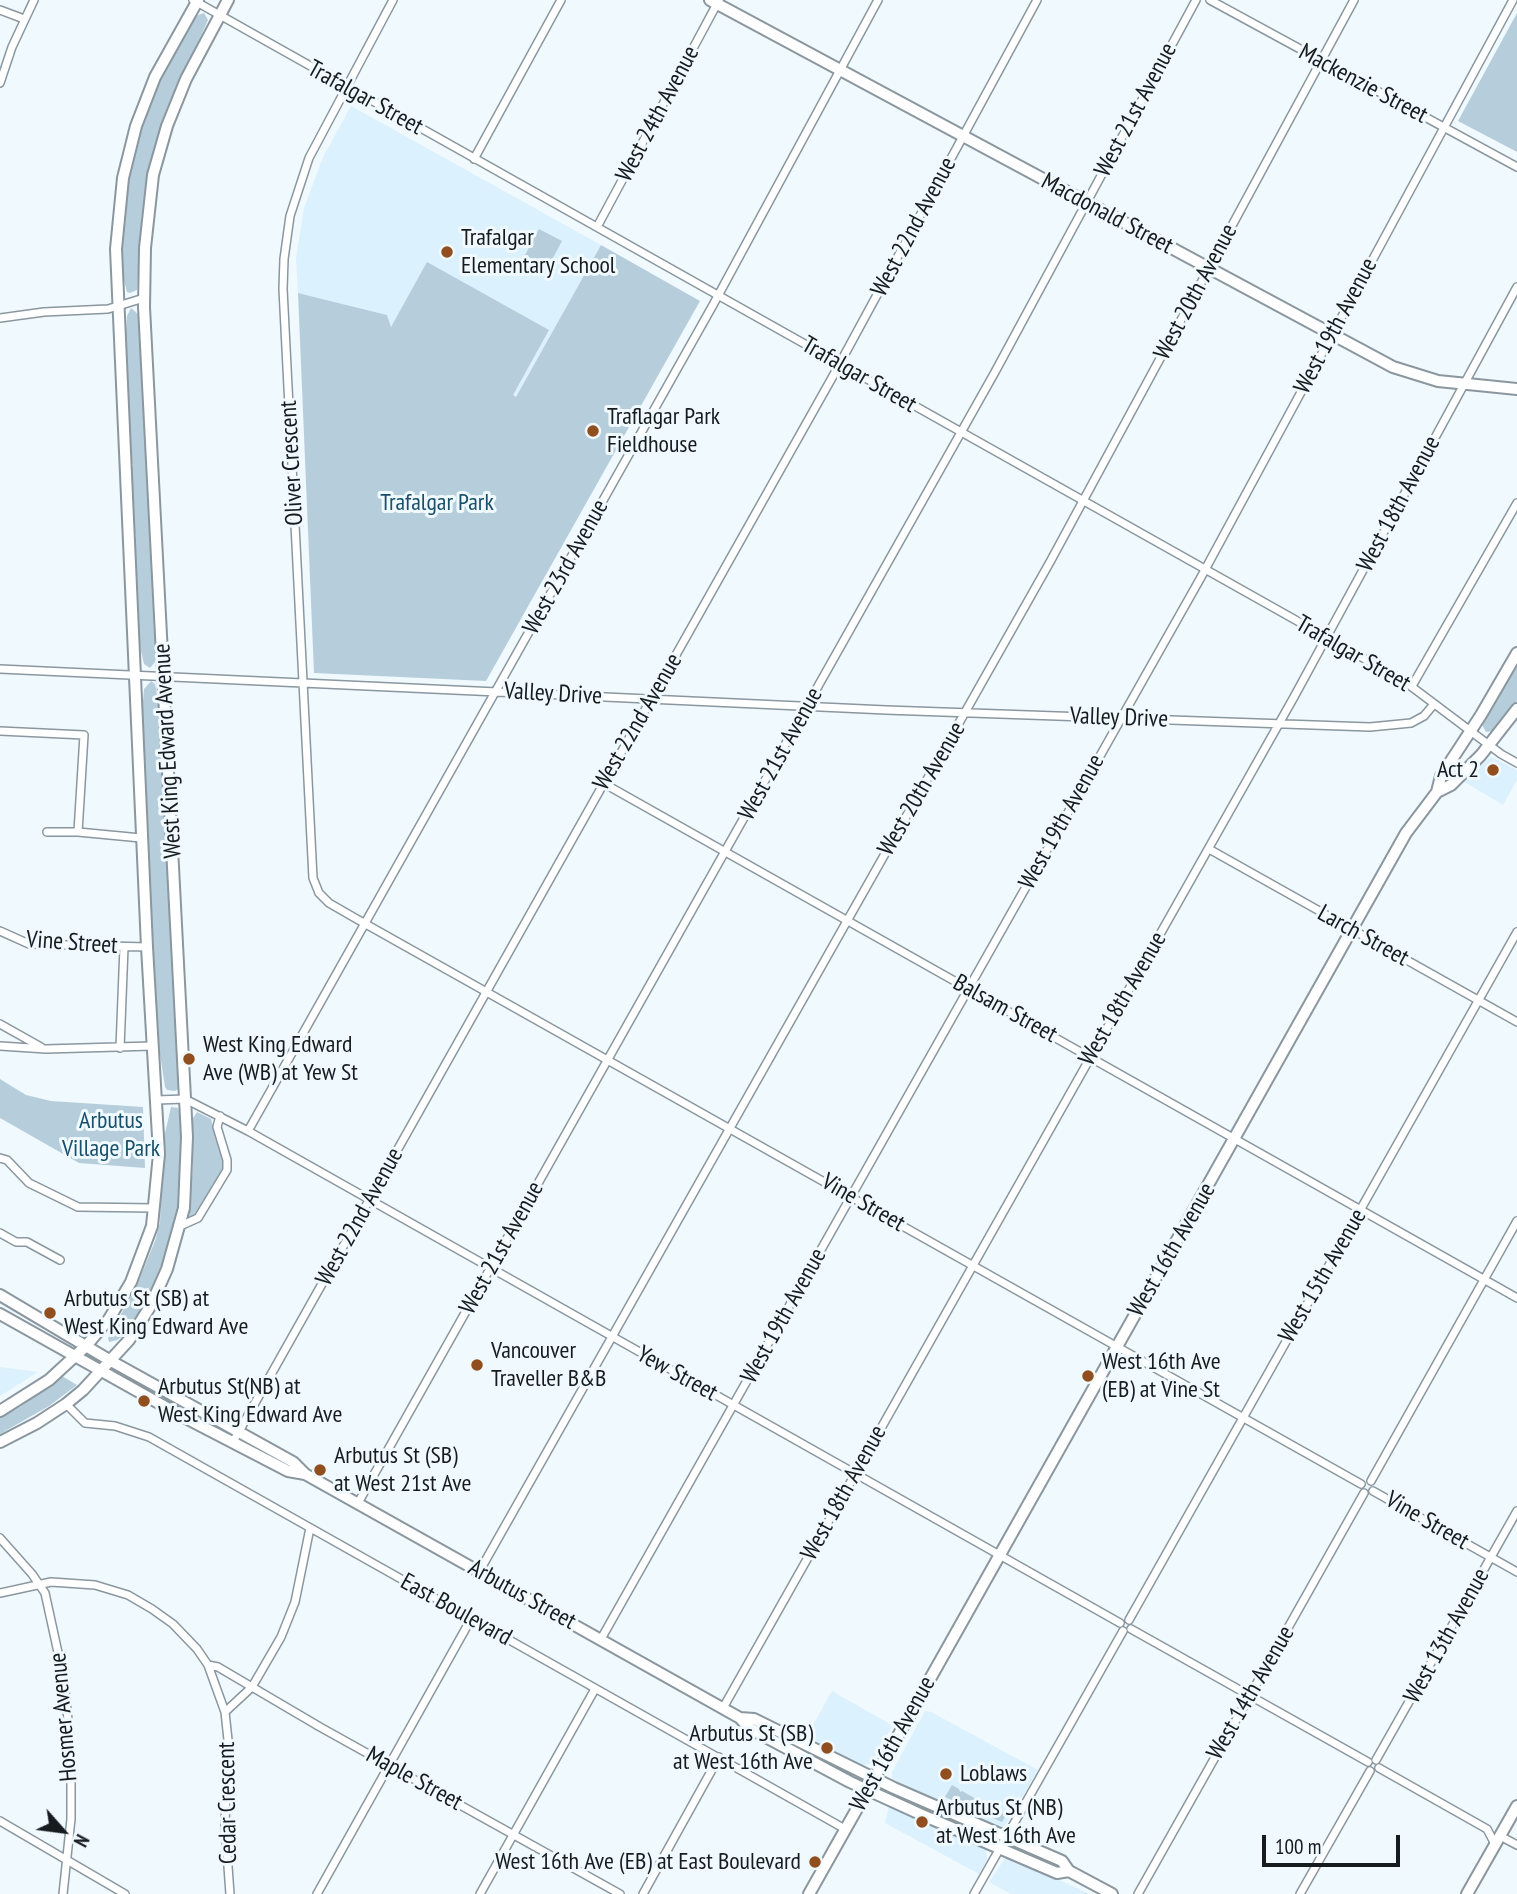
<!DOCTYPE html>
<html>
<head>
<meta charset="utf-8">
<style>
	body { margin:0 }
	#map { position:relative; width:1517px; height:1894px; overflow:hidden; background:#f0f9fe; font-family:"PT Sans Narrow",sans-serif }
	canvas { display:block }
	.north { position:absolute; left:28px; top:1796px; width:70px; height:70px; -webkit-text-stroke:5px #f0f9fe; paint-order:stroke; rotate:118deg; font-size:19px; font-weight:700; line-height:28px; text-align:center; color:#161b1e }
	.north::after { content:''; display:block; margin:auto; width:24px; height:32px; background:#161b1e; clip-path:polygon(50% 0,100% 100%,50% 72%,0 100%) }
	.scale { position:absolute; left:1262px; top:1835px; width:138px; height:32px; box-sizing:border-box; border:4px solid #161b1e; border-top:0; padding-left:9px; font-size:21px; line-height:24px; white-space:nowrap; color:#161b1e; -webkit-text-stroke:5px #f0f9fe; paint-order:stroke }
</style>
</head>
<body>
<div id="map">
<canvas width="1517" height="1894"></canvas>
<div class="north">N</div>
<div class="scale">100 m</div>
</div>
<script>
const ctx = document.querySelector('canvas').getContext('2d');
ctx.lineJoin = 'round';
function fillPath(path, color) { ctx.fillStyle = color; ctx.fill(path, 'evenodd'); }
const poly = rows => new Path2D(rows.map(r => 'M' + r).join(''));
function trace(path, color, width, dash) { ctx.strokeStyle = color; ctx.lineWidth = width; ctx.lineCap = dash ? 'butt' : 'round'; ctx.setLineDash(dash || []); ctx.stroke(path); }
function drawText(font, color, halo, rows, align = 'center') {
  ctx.font = font + ' "PT Sans Narrow",sans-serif'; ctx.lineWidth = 6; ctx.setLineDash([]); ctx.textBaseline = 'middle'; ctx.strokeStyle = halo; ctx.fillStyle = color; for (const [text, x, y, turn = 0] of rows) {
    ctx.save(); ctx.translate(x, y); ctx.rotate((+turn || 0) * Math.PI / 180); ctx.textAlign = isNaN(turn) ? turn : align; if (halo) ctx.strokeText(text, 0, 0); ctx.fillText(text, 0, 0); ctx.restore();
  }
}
fillPath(poly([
	[351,106,601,245,516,398,391,327,387,315,298,293,296,258,304,208,323,157],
	[1491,757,1517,770,1517,780,1503,805,1463,781],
	[0,1367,38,1372,0,1396],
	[832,1691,888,1723,892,1727,870,1764,860,1766,805,1739],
	[925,1711,931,1712,1038,1770,1002,1831,892,1780,892,1772],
	[889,1806,986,1849,987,1860,979,1874,885,1823],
	[1005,1858,1011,1858,1090,1894,1011,1894,989,1882]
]), '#dbf1fe');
fillPath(poly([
	[204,13,208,20,167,111,150,163,142,214,137,290,130,293,127,292,121,269,121,245,128,181,133,154,159,80,185,30,198,15],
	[1517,13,1517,152,1458,121],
	[539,229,562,241,548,267,525,255],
	[601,245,700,301,486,681,314,673,298,293,387,315,391,327,427,262,549,330,513,395,516,397],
	[131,308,139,315,144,357,149,459,146,464,150,468,157,629,155,662,150,668,144,664,138,638,134,539,136,536,134,531,131,469,133,465,130,462,125,345,127,316],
	[1517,663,1517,701,1494,731,1486,732,1482,725],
	[151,681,155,684,160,706,180,1088,175,1091,167,1090,165,1087,158,1041,142,713,144,689],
	[0,1079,26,1095,51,1101,143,1107,145,1168,79,1163,0,1118],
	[171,1107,178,1108,181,1117,182,1137,179,1206,163,1267,146,1303,129,1332,117,1340,109,1342,108,1338,137,1285,155,1241,160,1223,163,1142],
	[197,1112,211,1119,223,1162,223,1170,199,1212,189,1219,193,1163,191,1121],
	[62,1376,77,1385,49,1406,0,1434,0,1418,20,1407],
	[952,1785,959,1789,960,1792,962,1791,978,1800,979,1803,981,1801,996,1809,997,1813,998,1811,1006,1815,1002,1822,945,1797]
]), '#b6cedb');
const street = poly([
	[193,0,1404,681,1501,754,1517,763],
	[393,0,309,158,290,216,284,259,283,289,313,878,319,893,329,903,355,918,1361,1484],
	[1210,0,1517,167],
	[0,10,24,19],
	[0,83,12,47,34,0],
	[474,159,561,0],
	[597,227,719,0],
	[0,318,44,312,108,309,144,298],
	[0,669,886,710,1370,727,1411,723,1424,716,1434,704],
	[1412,686,1517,503],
	[0,731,84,735,78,832,141,838],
	[603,783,1517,1298],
	[47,832,78,832],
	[1209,849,1517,1022],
	[0,931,29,944,147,947],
	[0,1024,41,1047],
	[0,1046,46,1049,152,1046],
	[120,1048,124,947],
	[157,1100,185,1099,248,1131,1120,1623],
	[248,1131,713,305,878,0],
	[0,1158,7,1160,29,1183,78,1207,154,1208],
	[180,1226,198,1218,227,1170,227,1160,217,1127,220,1116],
	[0,1233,16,1242,27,1242,60,1260],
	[66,1404,85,1423,115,1426,149,1437,845,1829],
	[233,1442,833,376,1037,0],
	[1371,1481,1517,1221],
	[1373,1491,1517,1572],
	[358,1503,995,372,1196,0],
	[0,1538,32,1574,45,1593,64,1680,71,1751,71,1819,63,1894],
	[479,1572,1050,562,1354,0],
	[0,1593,51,1582,95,1585,128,1595,152,1609,173,1624,197,1649,208,1665,225,1712,228,1740,225,1825,230,1894],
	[1129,1620,1517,932],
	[1131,1629,1368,1762],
	[601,1639,1200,579,1513,0],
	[208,1665,218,1667,320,1727,620,1894],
	[723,1708,1294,697,1517,287],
	[225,1712,252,1687,281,1637,295,1602,310,1528],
	[1376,1760,1517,1511],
	[1379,1768,1487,1829,1495,1844],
	[0,1821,125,1894],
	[1500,1836,1517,1845],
	[317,1894,471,1619],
	[480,1894,595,1689],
	[643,1894,719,1757],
	[974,1894,1123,1631],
	[1138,1894,1364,1493],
	[1300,1894,1370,1771]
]);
const secondary = poly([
	[710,0,1393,367,1438,381,1517,389],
	[1437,792,1451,785,1481,755,1517,709],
	[0,1295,111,1361,293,1462,305,1474,740,1718,749,1728,850,1782,920,1814,1057,1873,1069,1871],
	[0,1314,180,1415,288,1471,305,1474],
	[0,1411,49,1380,86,1346,109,1319,131,1282,152,1226,159,1154,147,947,116,249,123,178,136,126,155,77,198,0],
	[0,1442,37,1423,66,1404,83,1390,129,1340,151,1305,167,1269,184,1208,187,1137,144,307,145,248,153,175,167,126,186,79,228,0],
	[740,1718,754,1719,894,1788,1062,1861,1069,1871,1112,1894],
	[809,1894,1406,833,1437,792,1441,776,1481,715,1517,653],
	[1467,1894,1517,1806]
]);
trace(street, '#8a979f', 10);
trace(secondary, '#8a979f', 14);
trace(street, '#fff', 7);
trace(secondary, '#fff', 10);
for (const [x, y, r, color] of [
	[447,252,7,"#914e1f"],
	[593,431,7,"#914e1f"],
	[1493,770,7,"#914e1f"],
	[189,1059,7,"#914e1f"],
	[50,1313,7,"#914e1f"],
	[477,1365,7,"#914e1f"],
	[1088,1376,7,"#914e1f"],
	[144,1401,7,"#914e1f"],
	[320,1470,7,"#914e1f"],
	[827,1748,7,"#914e1f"],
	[946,1774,7,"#914e1f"],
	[922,1822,7,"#914e1f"],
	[815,1862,7,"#914e1f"]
]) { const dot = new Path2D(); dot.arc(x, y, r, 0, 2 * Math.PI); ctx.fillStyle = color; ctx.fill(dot); trace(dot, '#f0f9fe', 2.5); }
drawText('24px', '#161b1e', '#f0f9fe', [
	["Mackenzie Street",1363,84,28],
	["Trafalgar Street",365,98,29],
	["West 21st Avenue",1136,110,-62],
	["West 24th Avenue",658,114,-62],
	["Macdonald Street",1107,214,28],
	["West 22nd Avenue",914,227,-62],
	["West 20th Avenue",1196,292,-62],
	["West 19th Avenue",1336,326,-62],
	["Trafalgar Street",859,375,30],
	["Oliver Crescent",292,463,-93],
	["West 18th Avenue",1399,504,-62],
	["West 23rd Avenue",566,567,-61],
	["Trafalgar Street",1353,654,30],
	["Valley Drive",553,694,3],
	["Valley Drive",1119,718,2],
	["West 22nd Avenue",638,722,-60],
	["West King Edward Avenue",168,751,-93],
	["West 21st Avenue",781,754,-61],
	["West 20th Avenue",922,789,-60],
	["West 19th Avenue",1062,822,-61],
	["Larch Street",1363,936,29],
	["Vine Street",72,943,4],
	["West 18th Avenue",1123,999,-60],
	["Balsam Street",1005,1009,29],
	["Vine Street",863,1203,30],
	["West 22nd Avenue",360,1217,-61],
	["West 21st Avenue",502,1248,-61],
	["West 16th Avenue",1172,1250,-60],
	["West 15th Avenue",1323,1276,-60],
	["West 19th Avenue",784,1316,-61],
	["Yew Street",677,1374,29],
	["West 18th Avenue",844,1493,-61],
	["Vine Street",1427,1521,30],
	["Arbutus Street",522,1595,29],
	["East Boulevard",456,1610,29],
	["West 13th Avenue",1447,1636,-61],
	["West 14th Avenue",1251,1693,-60],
	["Hosmer Avenue",64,1717,-95],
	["West 16th Avenue",893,1744,-61],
	["Maple Street",414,1779,29],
	["Cedar Crescent",228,1803,-91]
]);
drawText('24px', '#161b1e', '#f0f9fe', [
	["Trafalgar",461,238],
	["Elementary School",461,266],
	["Traflagar Park",607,417],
	["Fieldhouse",607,445],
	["Act 2",1479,770,"right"],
	["West King Edward",203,1045],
	["Ave (WB) at Yew St",203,1073],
	["Arbutus St (SB) at",64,1299],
	["West King Edward Ave",64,1327],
	["Vancouver",491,1351],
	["Traveller B&B",491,1379],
	["West 16th Ave",1102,1362],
	["(EB) at Vine St",1102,1390],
	["Arbutus St(NB) at",158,1387],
	["West King Edward Ave",158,1415],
	["Arbutus St (SB)",334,1456],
	["at West 21st Ave",334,1484],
	["Arbutus St (SB)",813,1734,"right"],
	["at West 16th Ave",813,1762,"right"],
	["Loblaws",960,1774],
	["Arbutus St (NB)",936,1808],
	["at West 16th Ave",936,1836],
	["West 16th Ave (EB) at East Boulevard",801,1862,"right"]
], 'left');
drawText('24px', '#184f6a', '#f0f9fe', [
	["Trafalgar Park",437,503],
	["Arbutus",111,1121],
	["Village Park",111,1149]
]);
</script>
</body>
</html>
